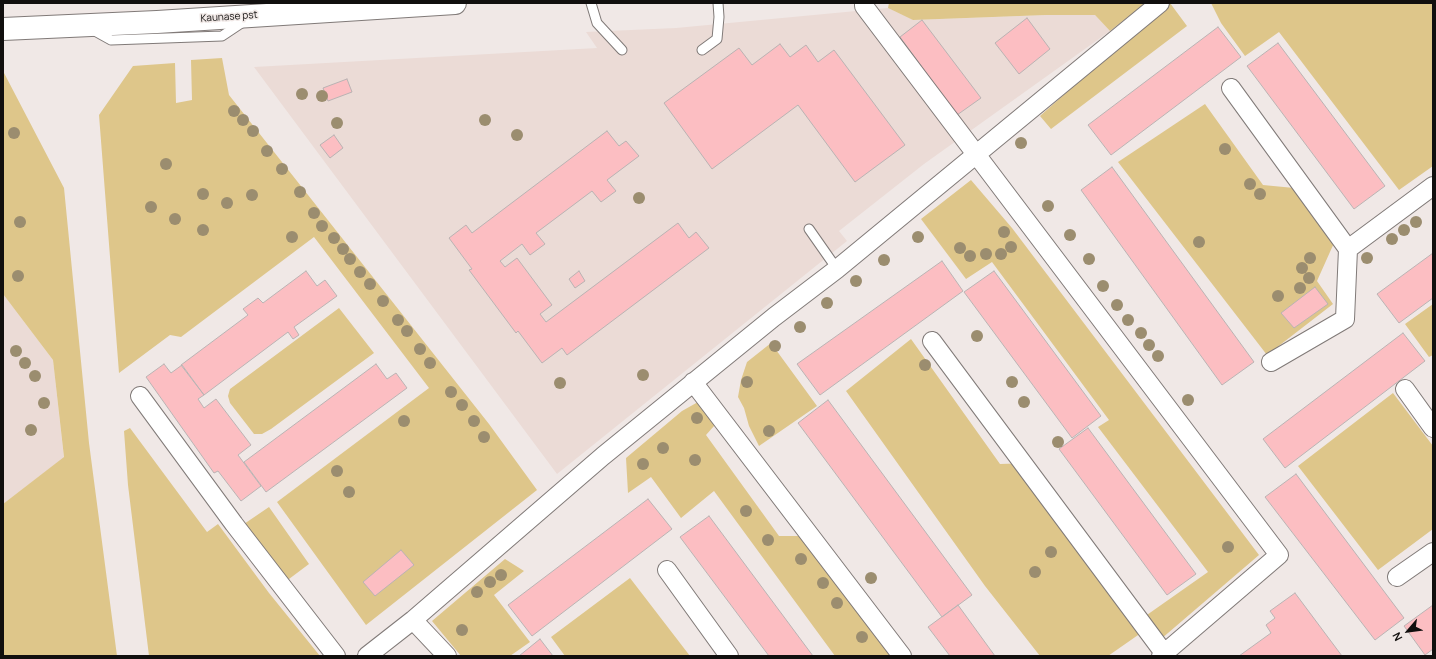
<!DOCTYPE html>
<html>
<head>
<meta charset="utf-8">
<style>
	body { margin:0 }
	#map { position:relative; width:1436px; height:659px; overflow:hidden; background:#f0e8e6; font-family:Manrope,sans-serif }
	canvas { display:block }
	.frame { position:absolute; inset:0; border:4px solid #110f0e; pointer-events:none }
	.north { position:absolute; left:1388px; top:611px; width:40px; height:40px; -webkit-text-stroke:3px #f0e8e6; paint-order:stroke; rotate:242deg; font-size:11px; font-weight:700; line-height:16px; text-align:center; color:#110f0e }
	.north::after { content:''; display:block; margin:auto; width:14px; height:18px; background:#110f0e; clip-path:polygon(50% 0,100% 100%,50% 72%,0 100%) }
</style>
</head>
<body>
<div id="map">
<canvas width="1436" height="659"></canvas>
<div class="frame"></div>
<div class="north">N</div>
</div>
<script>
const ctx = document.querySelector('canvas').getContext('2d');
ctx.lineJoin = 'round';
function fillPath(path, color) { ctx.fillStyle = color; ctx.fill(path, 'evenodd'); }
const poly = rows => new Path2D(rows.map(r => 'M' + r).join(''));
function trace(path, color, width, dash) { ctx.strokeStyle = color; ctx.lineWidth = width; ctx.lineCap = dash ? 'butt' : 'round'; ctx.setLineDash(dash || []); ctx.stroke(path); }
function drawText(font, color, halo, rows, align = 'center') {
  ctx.font = font + ' Manrope,sans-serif'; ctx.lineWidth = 3; ctx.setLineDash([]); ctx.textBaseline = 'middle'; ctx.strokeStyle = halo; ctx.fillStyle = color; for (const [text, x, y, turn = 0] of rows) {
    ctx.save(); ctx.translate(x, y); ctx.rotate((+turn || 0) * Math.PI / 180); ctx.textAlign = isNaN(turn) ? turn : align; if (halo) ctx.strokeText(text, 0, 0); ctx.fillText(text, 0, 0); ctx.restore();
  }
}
fillPath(poly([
	[888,8,914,20,1046,15,1095,15,1110,31,924,164,839,231,847,241,557,474,254,67,597,48,586,32,676,28],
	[3,294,53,360,64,458,3,504]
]), '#ebdbd6');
fillPath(poly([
	[889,3,1146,3,1110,31,1095,15,1046,15,913,20,888,8],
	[1167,3,1170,3,1187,26,1051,129,1040,116],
	[1211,3,1433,3,1433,166,1399,190,1279,32,1245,56,1221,23],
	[222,58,229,95,489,424,537,490,366,625,277,502,429,388,314,237,181,337,170,335,119,373,99,115,133,66,175,63,176,103,192,100,191,60],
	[3,71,64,188,89,443,117,656,3,656,3,504,64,457,53,360,3,294],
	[1205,104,1263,185,1294,188,1334,243,1317,281,1333,304,1267,355,1118,162],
	[971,180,1012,228,1259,555,1161,639,1151,626,1108,656,1040,656,985,586,846,391,911,339,1000,464,1030,463,1144,617,1208,572,1098,427,1109,420,992,262,966,279,921,219],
	[1433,304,1433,355,1429,357,1405,324],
	[339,308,374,353,271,429,262,434,254,434,230,403,228,396,230,389],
	[771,343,817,406,759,446,749,426,744,408,738,397,741,380,747,362],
	[1393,393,1433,446,1433,529,1378,570,1298,466],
	[698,402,722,417,706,435,779,536,802,536,892,656,835,656,714,491,681,518,651,477,628,493,626,458,682,411],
	[130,428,207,532,218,524,269,593,320,656,149,656,128,485,124,431],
	[269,507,309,564,285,582,244,524],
	[505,559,524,571,494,595,530,642,510,656,461,656,432,621],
	[630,578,690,656,565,656,551,637]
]), '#dec68a');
const building = poly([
	[1027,18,1050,49,1019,74,995,43,1027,18],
	[922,20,981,98,957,115,900,37,922,20],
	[1218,27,1241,57,1111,155,1088,125,1218,27],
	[1278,43,1385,186,1354,209,1247,66,1278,43],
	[780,44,790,57,806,45,818,62,834,50,905,145,855,182,798,105,712,169,664,103,739,48,752,65,780,44],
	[347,79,352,92,328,101,323,88,347,79],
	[607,131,619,146,626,141,639,156,607,180,616,191,601,202,592,191,536,233,545,244,530,255,522,244,500,261,505,267,517,258,552,305,540,314,546,322,678,223,689,238,696,232,709,248,567,355,562,348,542,363,518,331,516,333,469,270,472,269,449,238,466,225,472,233,607,131],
	[334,135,343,148,330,158,320,145,334,135],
	[1112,167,1254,362,1222,385,1081,190,1112,167],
	[1433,253,1433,298,1399,323,1377,294,1433,253],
	[942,261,963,291,820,395,797,364,942,261],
	[306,271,317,286,325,280,337,296,294,327,299,335,293,339,288,332,204,395,181,365,248,315,243,309,258,298,263,303,306,271],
	[579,271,585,281,575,288,569,279,579,271],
	[994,271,1101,416,1072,438,964,292,994,271],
	[1315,287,1328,304,1294,328,1281,313,1315,287],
	[1403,333,1425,361,1285,468,1263,439,1403,333],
	[164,364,171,373,182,365,204,395,198,399,204,408,216,399,251,445,238,455,261,486,241,501,218,471,214,473,146,377,164,364],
	[376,364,387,379,396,373,407,388,266,492,244,462,376,364],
	[828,400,972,595,942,617,798,423,828,400],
	[1088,428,1196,574,1167,595,1059,449,1088,428],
	[1296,474,1404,618,1375,640,1265,497,1296,474],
	[648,499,672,529,532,636,508,605,648,499],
	[709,516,813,656,769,656,680,537,709,516],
	[401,550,414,565,375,596,363,582,401,550],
	[1295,593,1342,656,1239,656,1271,633,1266,625,1275,618,1270,611,1295,593],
	[958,605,995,656,950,656,928,627,958,605],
	[1433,605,1433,649,1425,655,1404,626,1433,605],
	[540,639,553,656,519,656,540,639]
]);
fillPath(building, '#fcbec2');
trace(building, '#bab3b3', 1);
const lane = poly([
	[591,3,597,23,622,50],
	[93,30,111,40,222,36,243,22],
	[702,50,717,39,719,17,718,3],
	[809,229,837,269]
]);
const street = poly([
	[864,3,864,6,1279,555,1161,656],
	[1231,88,1348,249],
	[932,341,1164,653],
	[1271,362,1345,319,1348,249,1433,186],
	[693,382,902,656],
	[1405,389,1433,428],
	[140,396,234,524,336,656],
	[667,570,729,656],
	[1397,577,1433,552],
	[413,620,447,656],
	[367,656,413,620,603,456,774,317,837,269,1160,3]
]);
const secondary = poly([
	[3,29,157,22,455,3]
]);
trace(lane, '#807a78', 11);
trace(street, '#807a78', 20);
trace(secondary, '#807a78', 24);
trace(lane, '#fff', 9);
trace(street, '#fff', 18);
trace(secondary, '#fff', 22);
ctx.fillStyle = '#9b8d6f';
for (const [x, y] of [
	[302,94],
	[322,96],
	[234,111],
	[243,120],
	[485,120],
	[337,123],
	[253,131],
	[14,133],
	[517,135],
	[1021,143],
	[1225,149],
	[267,151],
	[166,164],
	[282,169],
	[1250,184],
	[300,192],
	[203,194],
	[1260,194],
	[252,195],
	[639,198],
	[227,203],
	[1048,206],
	[151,207],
	[314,213],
	[175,219],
	[20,222],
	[1416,222],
	[322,226],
	[203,230],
	[1404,230],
	[1004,232],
	[1070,235],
	[292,237],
	[918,237],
	[334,238],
	[1392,239],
	[1199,242],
	[1011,247],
	[960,248],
	[343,249],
	[986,254],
	[1001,254],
	[970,256],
	[1310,258],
	[1367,258],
	[350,259],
	[1089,259],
	[884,260],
	[1302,268],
	[360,272],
	[18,276],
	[1309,278],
	[856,281],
	[370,284],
	[1103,286],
	[1300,288],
	[1278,296],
	[383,301],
	[827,303],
	[1117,305],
	[398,320],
	[1128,320],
	[800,327],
	[407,331],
	[1141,333],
	[977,336],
	[1149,345],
	[775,346],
	[420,349],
	[16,351],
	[1158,356],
	[25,363],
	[430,363],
	[925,365],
	[643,375],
	[35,376],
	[747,382],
	[1012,382],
	[560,383],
	[451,392],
	[1188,400],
	[1024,402],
	[44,403],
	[462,405],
	[697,418],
	[404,421],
	[474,421],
	[31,430],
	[769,431],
	[484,437],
	[1058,442],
	[663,448],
	[695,460],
	[643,464],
	[337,471],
	[349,492],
	[746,511],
	[768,540],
	[1228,547],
	[1051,552],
	[801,559],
	[1035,572],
	[501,575],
	[871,578],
	[490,582],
	[823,583],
	[477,592],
	[837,603],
	[462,630],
	[862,637]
]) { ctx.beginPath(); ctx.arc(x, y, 6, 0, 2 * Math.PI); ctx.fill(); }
drawText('10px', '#110f0e', '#f0e8e6', [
	["Kaunase pst",229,17,-4]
]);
</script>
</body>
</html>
